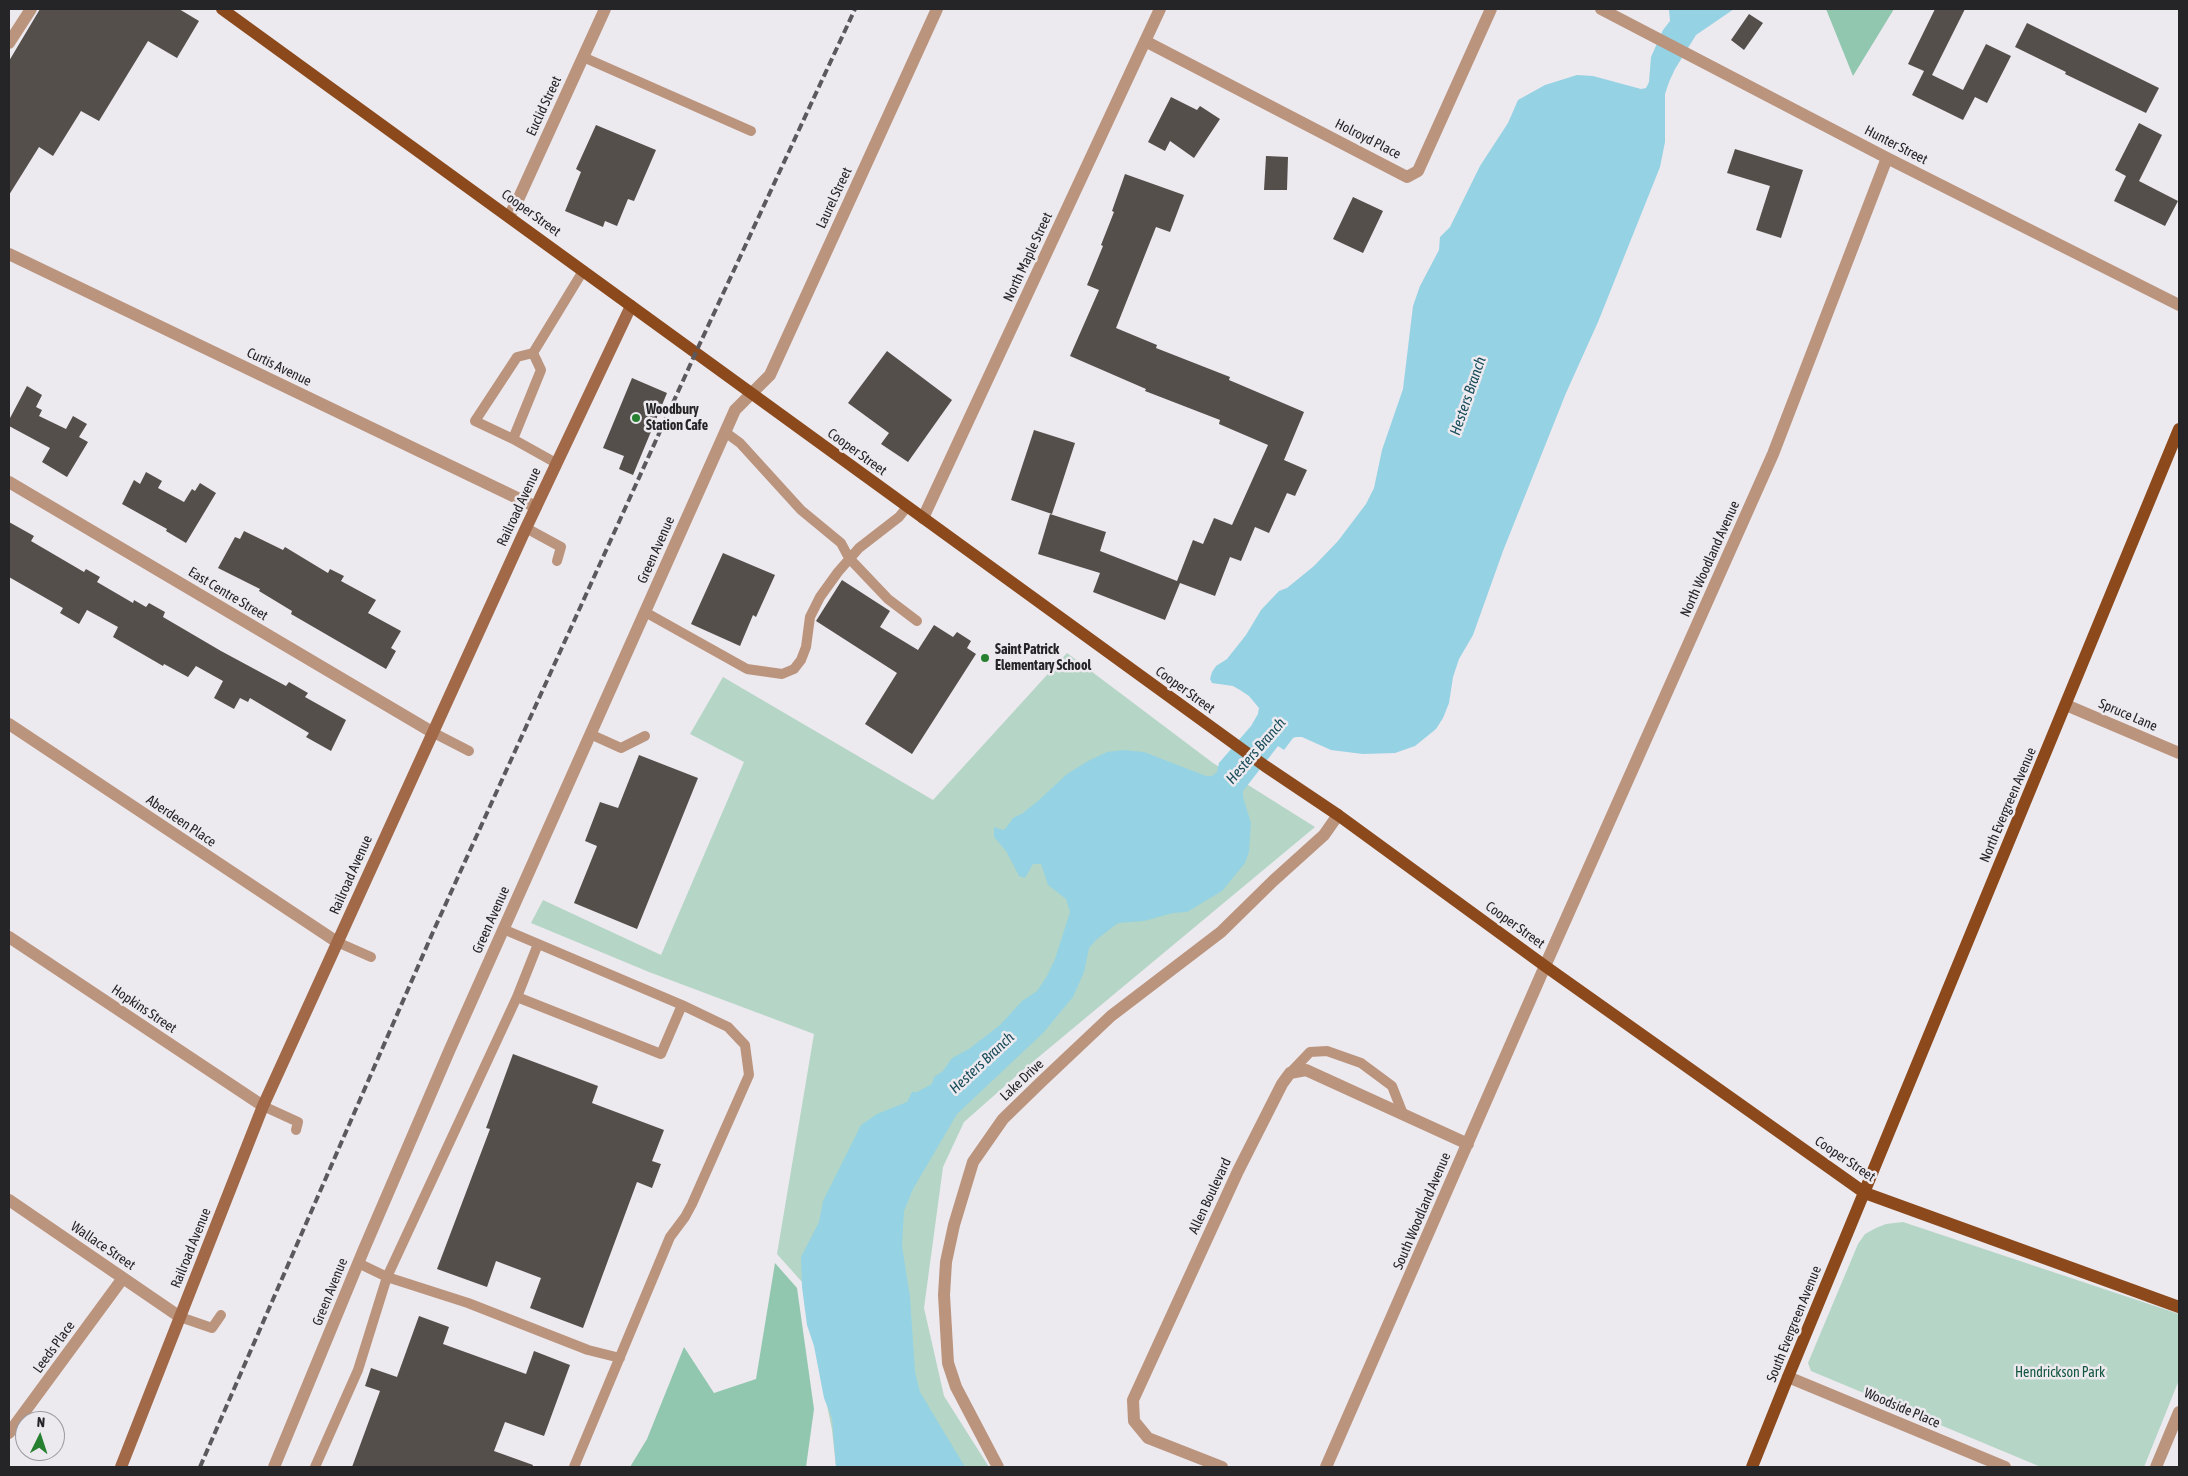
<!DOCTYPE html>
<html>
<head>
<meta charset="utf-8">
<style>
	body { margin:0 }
	#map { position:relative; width:2188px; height:1476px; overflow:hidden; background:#ece9ef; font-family:"Asap Condensed",sans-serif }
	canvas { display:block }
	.frame { position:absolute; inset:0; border:10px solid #252426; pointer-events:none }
	.north { position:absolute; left:15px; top:1411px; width:50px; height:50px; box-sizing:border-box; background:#ece9ef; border:1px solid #9c9a9f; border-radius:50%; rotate:4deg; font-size:14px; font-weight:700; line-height:20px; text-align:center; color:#252426 }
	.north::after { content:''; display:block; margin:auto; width:18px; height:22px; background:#268030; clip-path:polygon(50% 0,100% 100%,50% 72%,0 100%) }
</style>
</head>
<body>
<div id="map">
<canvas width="2188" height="1476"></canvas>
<div class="frame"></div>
<div class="north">N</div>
</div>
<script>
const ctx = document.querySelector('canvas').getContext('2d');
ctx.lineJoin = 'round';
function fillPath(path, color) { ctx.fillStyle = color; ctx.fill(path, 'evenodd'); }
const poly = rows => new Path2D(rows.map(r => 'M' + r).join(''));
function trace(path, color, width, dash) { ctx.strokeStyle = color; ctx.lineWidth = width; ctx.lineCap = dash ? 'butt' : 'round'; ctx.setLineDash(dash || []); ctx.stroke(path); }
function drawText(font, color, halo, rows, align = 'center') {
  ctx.font = font + ' "Asap Condensed",sans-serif'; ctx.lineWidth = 5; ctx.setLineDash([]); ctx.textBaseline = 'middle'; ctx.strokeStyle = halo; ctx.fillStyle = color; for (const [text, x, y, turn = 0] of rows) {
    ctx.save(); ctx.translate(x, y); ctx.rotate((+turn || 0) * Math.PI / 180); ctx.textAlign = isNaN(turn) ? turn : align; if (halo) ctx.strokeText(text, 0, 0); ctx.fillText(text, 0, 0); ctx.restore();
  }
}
fillPath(poly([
	[1067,653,1213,763,1315,827,1023,1070,964,1122,943,1167,924,1308,944,1396,989,1467,836,1467,832,1430,802,1282,777,1254,814,1034,649,972,531,923,543,900,661,955,744,762,690,734,723,677,933,800],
	[1903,1222,2179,1314,2179,1380,2144,1467,2041,1467,1811,1371,1808,1363,1858,1244,1865,1234,1876,1228,1886,1224]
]), '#b5d6c6');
fillPath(poly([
	[1826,9,1894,9,1853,76],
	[775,1263,797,1288,814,1409,806,1467,630,1467,647,1439,684,1347,714,1393,756,1379]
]), '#91c7ae');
fillPath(poly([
	[1669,9,1734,9,1696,35,1675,69,1669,82,1665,94,1665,142,1660,167,1598,322,1566,393,1503,551,1473,635,1459,659,1453,677,1449,703,1443,718,1436,729,1415,746,1395,753,1363,754,1331,750,1302,737,1296,737,1293,738,1284,750,1278,746,1243,791,1243,797,1251,823,1249,852,1245,863,1222,891,1187,912,1173,913,1144,921,1118,923,1096,940,1089,948,1084,972,1073,997,1043,1033,957,1114,913,1189,904,1211,902,1246,910,1297,915,1372,920,1392,965,1467,836,1467,832,1418,824,1398,814,1346,807,1325,802,1287,801,1257,819,1222,823,1201,861,1125,877,1114,907,1102,912,1092,917,1092,932,1084,934,1077,943,1071,952,1058,969,1049,1000,1025,1022,1001,1037,991,1047,976,1055,959,1070,912,1066,899,1048,885,1041,864,1033,864,1025,878,1019,876,1006,851,994,837,994,827,1003,830,1006,828,1013,818,1023,813,1039,800,1067,774,1088,761,1107,752,1123,750,1144,752,1206,776,1212,776,1217,772,1219,763,1251,726,1258,714,1259,708,1249,696,1240,690,1233,686,1212,683,1210,679,1212,672,1216,666,1227,659,1246,635,1261,610,1279,591,1287,588,1314,566,1338,541,1366,504,1374,488,1382,450,1403,389,1413,306,1420,286,1439,250,1440,237,1450,227,1480,166,1508,123,1518,100,1545,85,1577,75,1593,76,1641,89,1646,88,1649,82,1651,57,1663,30,1670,21]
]), '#95d2e3');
fillPath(poly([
	[40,9,179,9,199,21,177,58,148,41,99,121,81,111,53,156,39,147,9,195,9,61],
	[1935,9,1965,9,1932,75,1963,90,1986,44,2011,56,1987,103,1975,97,1963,120,1912,95,1924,71,1908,64],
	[1749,14,1763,23,1744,50,1731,40],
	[2027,23,2159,88,2146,113,2065,74,2066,72,2015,47],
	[1171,97,1197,110,1200,106,1220,119,1194,158,1170,141,1165,151,1148,142],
	[2139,123,2162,135,2139,181,2178,201,2165,226,2114,201,2126,176,2115,170],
	[596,125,656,150,634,201,628,199,617,226,605,221,603,227,565,211,581,172,576,169],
	[1735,149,1803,170,1781,238,1756,230,1770,186,1727,173],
	[1266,156,1288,157,1287,190,1264,190],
	[1125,174,1184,195,1170,232,1156,227,1116,328,1157,345,1156,348,1230,377,1229,380,1304,412,1284,460,1307,470,1295,496,1287,493,1269,533,1255,527,1241,561,1230,557,1215,596,1180,583,1165,620,1093,592,1100,573,1038,554,1050,514,1106,532,1100,551,1177,581,1193,540,1203,544,1214,518,1232,525,1268,445,1219,424,1220,420,1145,391,1146,389,1070,356,1099,290,1087,285,1103,246,1101,245,1114,212,1112,211],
	[1353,197,1383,211,1363,253,1333,239],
	[887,351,952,400,908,462,881,444,889,433,848,403],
	[632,378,667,393,633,475,619,469,624,456,603,448],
	[27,386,42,395,36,407,42,410,39,416,66,429,73,416,87,424,79,437,88,442,67,477,42,462,50,448,9,426,9,420],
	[1034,430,1075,443,1052,514,1011,500],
	[146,472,162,481,158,488,184,502,192,489,195,491,200,483,216,493,186,543,166,531,167,529,122,504,134,480,140,484],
	[9,522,34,536,31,541,84,572,86,569,100,577,97,582,133,603,134,600,146,607,149,603,165,612,163,617,221,651,286,686,289,682,308,693,305,697,346,720,331,751,306,737,309,733,250,698,248,702,240,698,234,709,214,698,223,681,196,666,188,677,164,664,163,666,113,637,118,627,87,610,79,624,60,613,63,608,9,577],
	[244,531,283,550,285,547,328,573,330,569,344,576,341,581,376,600,368,613,401,631,391,648,396,651,386,669,291,614,292,611,259,591,260,589,218,568,235,537,240,539],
	[723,553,775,575,756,617,753,615,740,646,691,624],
	[842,580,890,611,880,627,918,650,934,625,953,637,957,632,971,641,967,648,976,654,912,754,865,724,897,673,816,621],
	[639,755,698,778,637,929,574,903,597,846,585,841,600,802,618,808],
	[513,1054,598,1086,592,1103,664,1130,652,1161,661,1164,652,1188,637,1182,583,1328,530,1308,541,1278,496,1261,487,1287,437,1269,490,1129,486,1128],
	[419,1316,449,1327,443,1344,526,1374,534,1351,570,1365,544,1436,505,1422,494,1451,533,1465,532,1467,352,1467,380,1391,365,1386,371,1368,397,1377]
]), '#554f4c');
trace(poly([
	[583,57,751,131],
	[725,432,740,443,801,510,841,543,849,558,888,599,917,621],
	[513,439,475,421,517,357,533,353],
	[556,463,513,439,541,370,533,353,583,271],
	[526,528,561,547,557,561],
	[645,612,747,669,782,674,794,669,801,660,806,647,810,617,820,597,838,572,859,548,899,517,907,507],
	[432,732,469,751],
	[590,734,621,748,645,736],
	[503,929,682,1005,728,1027,745,1045,749,1075,692,1204,685,1217,670,1237,574,1467],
	[337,942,371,957],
	[517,997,661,1054,682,1005],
	[1290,1073,1310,1052,1327,1051,1361,1063,1392,1086,1403,1114],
	[263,1106,298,1122,296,1130],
	[358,1263,387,1277,468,1303,588,1350,620,1358],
	[180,1317,212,1328,221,1315],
	[315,1467,358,1370,387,1277,517,997,538,944]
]), '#bb947d', 10);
trace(poly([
	[1601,9,1887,158,2179,305],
	[1145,41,1407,177,1418,171,1491,9],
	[9,43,31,9],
	[509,216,517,202,605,9],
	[9,254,536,507],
	[9,482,432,732],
	[923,518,1160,9],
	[2066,705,2179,753],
	[9,724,337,942],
	[9,937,263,1106],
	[9,1200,180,1317],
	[1788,1377,2005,1467],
	[9,1433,123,1278],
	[274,1467,364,1249,450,1049,735,410,770,375,937,9],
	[998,1467,956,1387,948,1363,944,1295,946,1262,954,1225,973,1162,1003,1119,1040,1083,1111,1016,1221,932,1273,881,1324,835,1338,815],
	[1222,1467,1148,1438,1134,1421,1133,1400,1238,1171,1282,1084,1290,1073,1306,1070,1468,1144],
	[1326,1467,1545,966,1773,454,1887,158],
	[2156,1467,2179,1412]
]), '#bb947d', 12);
trace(poly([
	[121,1467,263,1106,526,528,631,306]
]), '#a16948', 12);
trace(poly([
	[222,9,1265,766,1338,815,1545,966,1865,1193,2179,1307],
	[1752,1467,1788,1377,2179,429]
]), '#8c4a1c', 12);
trace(poly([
	[200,1467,433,932,696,352,855,9]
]), '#5b595c', 4, [8, 4]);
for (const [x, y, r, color] of [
	[636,418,5,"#268030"],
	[985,658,5,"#268030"]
]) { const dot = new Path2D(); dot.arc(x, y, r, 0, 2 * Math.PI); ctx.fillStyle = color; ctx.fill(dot); trace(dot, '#ece9ef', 2); }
drawText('14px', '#252426', '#ece9ef', [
	["Euclid Street",544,106,-65],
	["Holroyd Place",1368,139,27],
	["Hunter Street",1896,145,27],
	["Laurel Street",834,198,-65],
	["Cooper Street",531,213,36],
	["North Maple Street",1028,257,-65],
	["Curtis Avenue",279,367,26],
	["Cooper Street",857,452,36],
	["Railroad Avenue",519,507,-65],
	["Green Avenue",656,550,-66],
	["North Woodland Avenue",1710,559,-66],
	["East Centre Street",228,594,31],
	["Cooper Street",1185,690,36],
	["Spruce Lane",2128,715,23],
	["North Evergreen Avenue",2008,805,-67],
	["Aberdeen Place",181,821,34],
	["Railroad Avenue",351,875,-66],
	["Green Avenue",491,920,-66],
	["Cooper Street",1515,925,36],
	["Hopkins Street",144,1009,34],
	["Lake Drive",1022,1080,-43],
	["Cooper Street",1845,1159,34],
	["Allen Boulevard",1210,1196,-65],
	["South Woodland Avenue",1422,1211,-67],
	["Wallace Street",103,1246,34],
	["Railroad Avenue",191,1248,-68],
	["Green Avenue",330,1292,-68],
	["South Evergreen Avenue",1794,1324,-68],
	["Leeds Place",54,1347,-54],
	["Woodside Place",1902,1408,23]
]);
drawText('bold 14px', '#252426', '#ece9ef', [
	["Woodbury",646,410],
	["Station Cafe",646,426],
	["Saint Patrick",995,650],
	["Elementary School",995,666]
], 'left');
drawText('14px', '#13563e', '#ece9ef', [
	["Hendrickson Park",2060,1373]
]);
drawText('italic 15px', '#184c59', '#ece9ef', [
	["Hesters Branch",1468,396,-71],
	["Hesters Branch",1256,751,-49],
	["Hesters Branch",982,1063,-43]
]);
</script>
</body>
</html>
